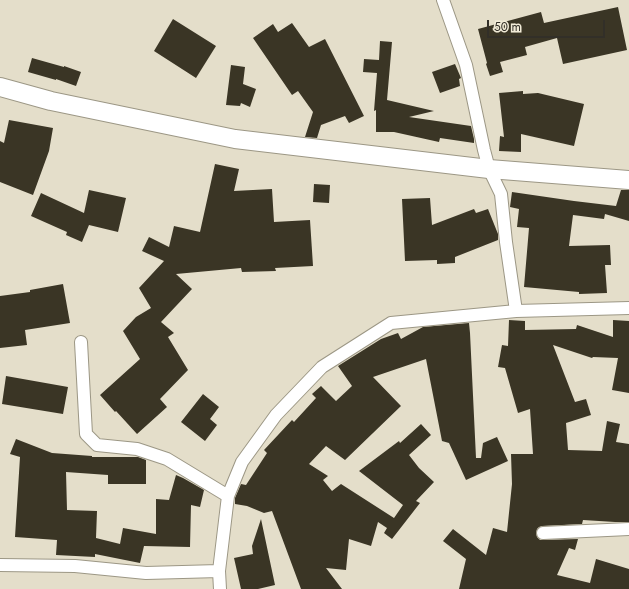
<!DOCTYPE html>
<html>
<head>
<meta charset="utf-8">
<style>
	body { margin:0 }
	#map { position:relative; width:629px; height:589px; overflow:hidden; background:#e4deca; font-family:Jost,sans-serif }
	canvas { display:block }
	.scale { position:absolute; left:487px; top:20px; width:118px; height:18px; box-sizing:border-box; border:2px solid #322f28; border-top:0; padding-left:5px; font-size:12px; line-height:14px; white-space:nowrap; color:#322f28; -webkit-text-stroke:3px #f1ebd7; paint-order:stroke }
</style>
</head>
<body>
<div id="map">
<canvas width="629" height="589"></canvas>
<div class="scale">50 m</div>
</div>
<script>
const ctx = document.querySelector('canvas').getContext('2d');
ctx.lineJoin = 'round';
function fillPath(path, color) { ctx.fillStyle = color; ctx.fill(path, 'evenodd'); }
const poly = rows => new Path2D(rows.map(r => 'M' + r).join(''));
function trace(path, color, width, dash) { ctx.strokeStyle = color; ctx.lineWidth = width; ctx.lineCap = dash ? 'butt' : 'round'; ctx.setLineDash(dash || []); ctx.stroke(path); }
fillPath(poly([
	[618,7,627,50,563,64,557,38,525,47,527,55,500,62,503,72,490,76,486,64,487,63,478,29,541,12,544,23],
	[173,19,216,46,196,78,154,51],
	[292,23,309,47,325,39,364,116,349,123,345,116,321,125,317,138,305,137,313,112,298,91,292,95,253,38,273,24,278,32],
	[380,41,392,42,387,100,434,111,409,117,471,126,474,139,474,143,440,138,439,142,394,132,376,132,376,110,374,111,377,73,363,72,364,59,379,60],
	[32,58,64,67,64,66,81,72,76,86,56,79,56,80,28,72],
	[455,64,461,78,459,79,460,86,440,93,432,72],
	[231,65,245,67,243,84,256,89,250,107,241,103,240,106,226,105],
	[523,91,523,94,538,93,584,104,574,146,521,134,521,152,499,151,500,136,504,137,499,93],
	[9,120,53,128,49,151,33,195,0,182,0,141,4,143],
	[215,164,239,169,234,191,272,189,274,222,310,220,313,266,275,268,276,271,242,272,241,268,176,274,192,289,161,322,174,333,168,337,188,370,160,399,167,407,137,434,116,411,115,412,100,395,140,359,123,331,136,317,151,308,139,288,164,261,142,251,149,237,169,247,174,226,200,232],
	[314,184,330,185,329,203,313,202],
	[89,190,126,198,118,232,89,225,82,242,66,235,67,232,31,216,41,193,84,213],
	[621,190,629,190,629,221,605,214,604,219,573,215,569,246,610,245,611,265,605,265,607,293,579,294,579,292,524,287,529,228,517,227,519,209,510,207,512,192,574,201,616,206],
	[430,198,432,225,474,209,476,213,488,209,498,234,498,240,455,257,455,263,437,264,437,260,405,261,402,199],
	[63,284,70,323,25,330,27,345,0,348,0,296,30,292,30,290],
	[509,320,525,321,525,330,576,329,577,325,613,337,613,320,629,321,629,393,612,390,618,358,593,357,592,358,553,345,575,402,586,399,591,415,566,423,568,450,602,451,607,421,620,424,616,442,629,444,629,522,615,522,583,520,582,524,542,526,539,527,537,529,536,533,537,537,540,540,543,540,578,539,575,550,569,548,557,575,590,583,596,559,629,569,629,589,459,589,466,559,443,541,453,529,486,555,493,528,507,532,512,484,511,454,533,454,530,409,518,413,505,368,498,367,502,345,508,346],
	[469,323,470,333,476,458,481,458,483,443,497,437,508,461,466,480,449,443,442,441,426,359,373,377,401,406,345,460,326,446,309,464,328,476,323,480,332,491,341,484,394,518,403,505,359,471,399,441,400,443,421,424,431,435,409,455,419,468,434,482,416,501,420,503,392,539,384,533,387,528,378,522,371,546,349,539,346,570,326,568,342,589,301,589,272,511,264,513,247,506,235,504,235,498,241,484,246,485,267,453,264,450,292,420,294,422,316,398,312,394,321,386,336,401,352,386,338,366,381,339,398,333,401,339,423,327],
	[6,376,68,387,63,414,2,404],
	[203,394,219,407,210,419,217,425,205,441,181,422],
	[16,439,52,453,92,456,92,457,138,457,146,460,146,484,108,484,108,475,66,472,67,510,97,511,96,538,120,544,123,528,156,534,156,499,169,500,176,475,183,478,204,490,200,507,191,505,190,547,144,546,140,563,95,554,95,557,56,555,57,540,15,537,20,457,10,454],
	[261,519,275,585,258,589,241,589,234,558,253,554,252,546]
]), '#3a3525');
const street = poly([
	[443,0,466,65,484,150,489,169,501,194,506,242,516,311],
	[81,342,86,434,97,445,137,449,167,459,228,496],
	[543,533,629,529],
	[0,565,75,566,146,573,219,571],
	[220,589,219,571,228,496,242,462,276,415,322,367,391,323,516,311,629,308]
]);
const secondary = poly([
	[0,87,51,101,235,139,489,169,629,180]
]);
trace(street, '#9c9785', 14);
trace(secondary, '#9c9785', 20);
trace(street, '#fff', 12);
trace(secondary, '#fff', 18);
</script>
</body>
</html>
